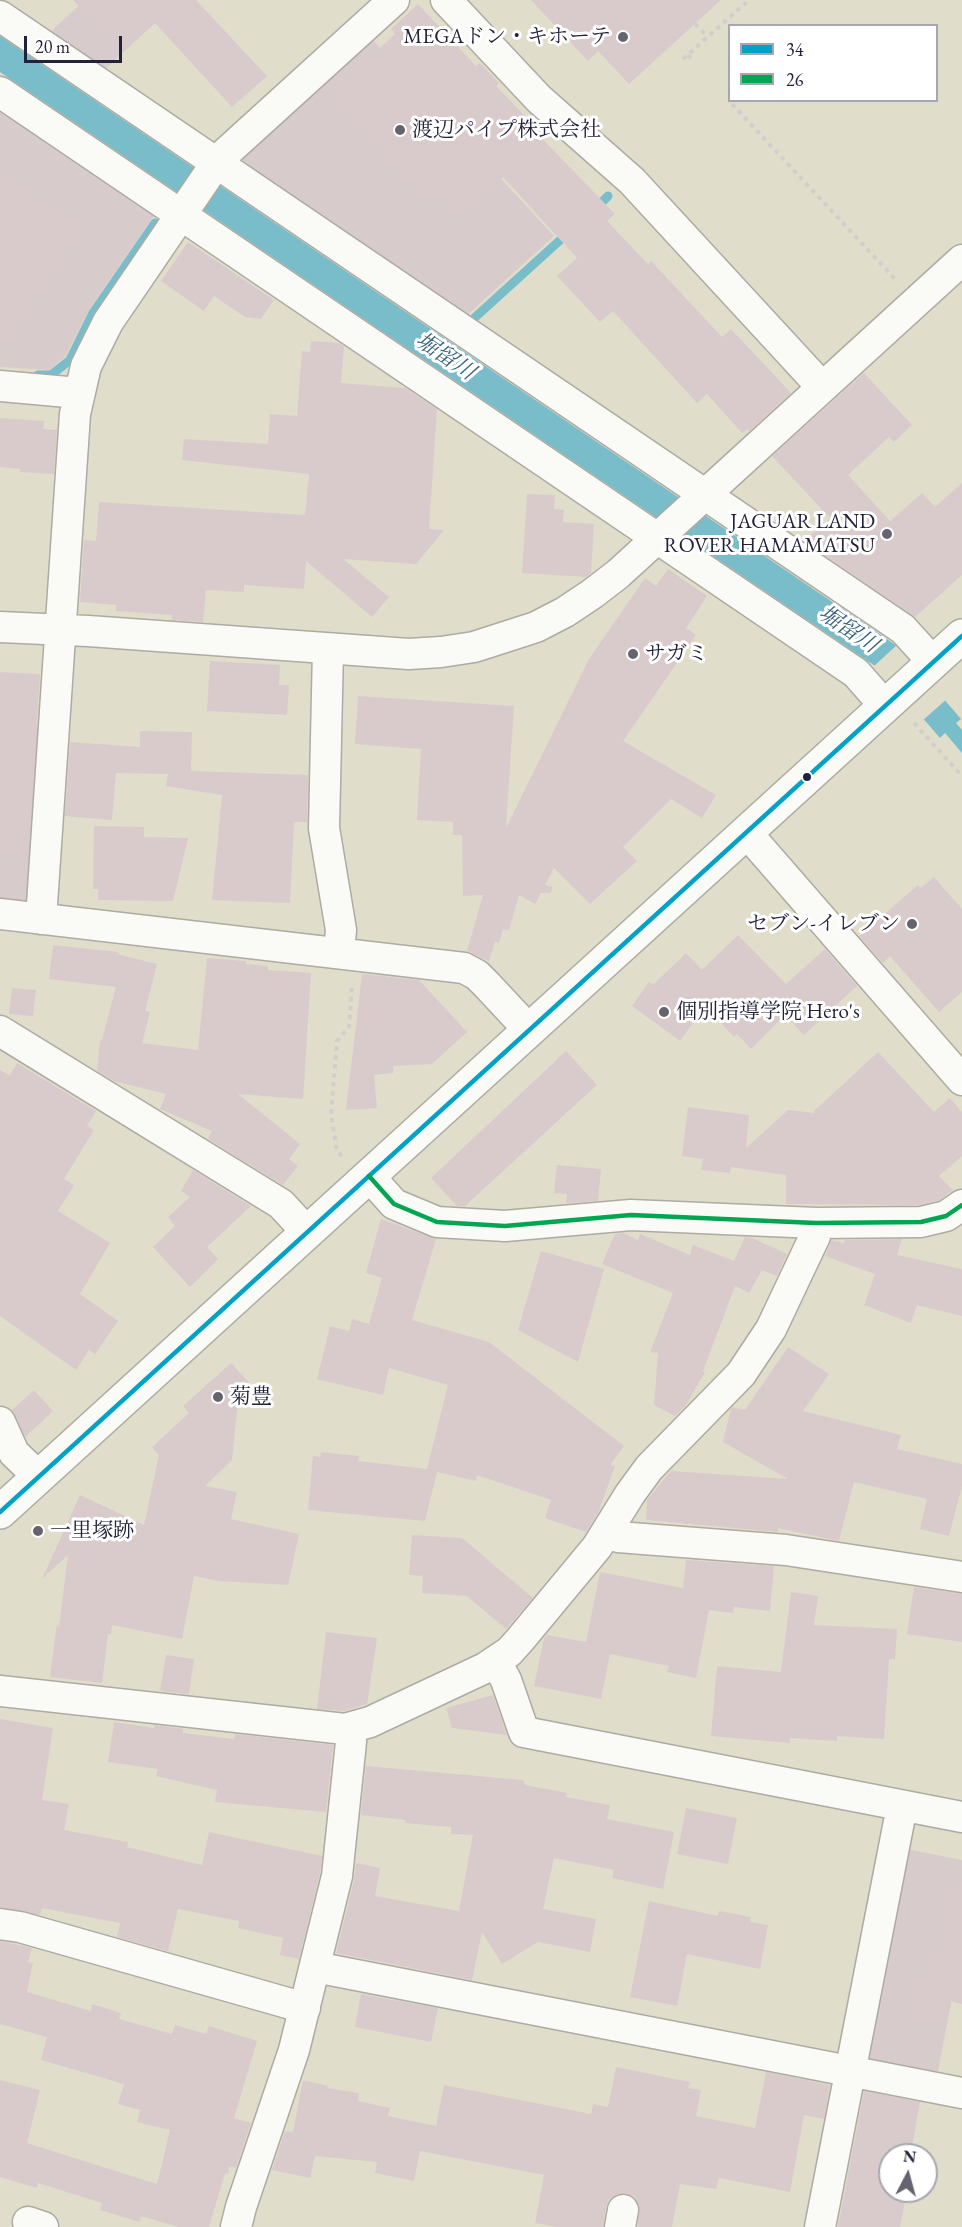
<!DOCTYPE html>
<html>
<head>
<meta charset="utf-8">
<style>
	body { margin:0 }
	#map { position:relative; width:962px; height:2227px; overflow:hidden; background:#e1ddcb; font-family:"EB Garamond",serif }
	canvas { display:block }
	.legend { position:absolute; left:728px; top:24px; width:210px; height:78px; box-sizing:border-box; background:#fff; border:2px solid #a7a7b1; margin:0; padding:8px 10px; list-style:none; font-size:18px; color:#22223b }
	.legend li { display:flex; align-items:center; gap:12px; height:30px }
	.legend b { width:30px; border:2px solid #a7a7b1 }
	.north { position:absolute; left:878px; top:2143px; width:60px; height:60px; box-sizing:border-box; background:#fff; border:2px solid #a7a7b1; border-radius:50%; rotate:6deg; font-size:16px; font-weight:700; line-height:24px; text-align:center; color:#22223b }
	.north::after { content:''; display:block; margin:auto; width:21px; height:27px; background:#65636d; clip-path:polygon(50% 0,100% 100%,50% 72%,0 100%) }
	.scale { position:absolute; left:24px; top:36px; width:98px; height:27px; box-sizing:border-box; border:3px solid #22223b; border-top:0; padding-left:8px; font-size:18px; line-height:21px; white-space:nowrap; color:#22223b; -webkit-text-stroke:4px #fff; paint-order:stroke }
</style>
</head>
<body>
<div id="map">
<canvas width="962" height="2227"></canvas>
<ul class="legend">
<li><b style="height:8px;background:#02a2c7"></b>34</li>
<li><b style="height:8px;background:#00a651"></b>26</li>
</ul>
<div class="north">N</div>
<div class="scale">20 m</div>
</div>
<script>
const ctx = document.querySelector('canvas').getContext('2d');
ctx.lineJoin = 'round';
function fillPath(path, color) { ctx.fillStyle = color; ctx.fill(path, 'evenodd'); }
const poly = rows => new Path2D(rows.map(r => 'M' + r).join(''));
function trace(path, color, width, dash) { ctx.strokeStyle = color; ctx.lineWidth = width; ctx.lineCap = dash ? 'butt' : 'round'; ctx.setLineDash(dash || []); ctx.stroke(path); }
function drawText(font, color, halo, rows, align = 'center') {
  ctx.font = font + ' "EB Garamond","Noto Serif JP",serif'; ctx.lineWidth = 6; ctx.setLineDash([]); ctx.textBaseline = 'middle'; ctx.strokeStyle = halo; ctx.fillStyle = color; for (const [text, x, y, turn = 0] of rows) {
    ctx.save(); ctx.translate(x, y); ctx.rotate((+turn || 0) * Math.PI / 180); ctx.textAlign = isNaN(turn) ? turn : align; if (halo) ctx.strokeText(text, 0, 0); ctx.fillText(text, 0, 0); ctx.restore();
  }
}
fillPath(poly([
	[85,0,180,0,103,71,48,34],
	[372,39,554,236,465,317,243,167,243,158],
	[0,107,156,213,89,310,66,356,49,370,0,367],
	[0,726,40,729,29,898,21,904,0,902],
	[906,1849,962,1860,962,1957,960,1957,936,2081,864,2067]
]), '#d8cbcc');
fillPath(poly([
	[0,36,900,648,961,719,956,723,962,730,962,753,945,733,940,738,881,670,0,72]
]), '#79bdcb');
fillPath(poly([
	[898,644,948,698,922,721,873,667]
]), '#e1ddcb');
trace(poly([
	[595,209,608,196],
	[471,321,569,232],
	[38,375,51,375,70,360,93,313,155,223]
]), '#79bdcb', 9);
fillPath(poly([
	[73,0,196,0,267,76,232,107,154,22,121,52],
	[531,0,721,0,629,84,598,51,588,61],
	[418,4,476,66,480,63,499,83,496,86,532,123,529,125,615,214,607,221,648,264,651,261,722,337,731,329,791,393,749,431,747,429,742,433,707,394,697,403,613,311,600,322,557,276,577,258,503,177,456,221,435,198,427,205,328,96,395,34,391,29],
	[0,170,85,228,0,352],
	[188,242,274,300,261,319,245,317,214,296,204,311,161,281],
	[311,341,339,343,344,346,341,383,405,388,437,409,429,529,444,530,416,564,343,559,389,597,372,617,306,561,304,589,244,585,244,592,206,590,203,622,172,620,172,615,116,611,116,605,80,602,84,540,96,541,99,502,305,515,309,474,182,460,184,439,268,444,270,414,297,416,302,351,310,352],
	[864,373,912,425,894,442,889,437,848,475,890,521,922,493,935,507,962,483,962,575,915,617,804,541,830,518,772,456],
	[0,418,44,421,43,429,57,430,54,474,20,472,20,469,0,467],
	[527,494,555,495,554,509,564,510,563,522,594,524,591,573,586,577,522,573],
	[668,569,707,596,686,628,696,635,623,741,716,795,702,818,671,799,623,847,637,861,590,904,554,868,545,885,552,887,551,893,541,893,535,904,519,895,509,930,503,929,499,943,495,941,489,961,467,951,483,895,463,896,462,835,453,835,453,822,417,820,421,749,355,744,358,696,514,706,506,828,589,659,645,578,656,586],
	[210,661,280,665,279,685,289,685,287,715,207,711],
	[0,672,40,674,28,855,0,853],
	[140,731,192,732,191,771,308,775,307,822,294,822,290,903,212,900,222,795,166,786,168,774,116,773,112,820,65,816,70,742,140,747],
	[94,826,144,827,144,837,188,838,173,901,98,900,98,889,93,889],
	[934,877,962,909,962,992,939,1012,890,956,883,963,859,936,918,885,921,888],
	[738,935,786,984,825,949,857,986,804,1035,785,1015,751,1049,737,1034,734,1037,705,1006,680,1041,632,1006,649,982,653,985,686,953,702,970],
	[53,945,118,952,117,954,157,964,145,1011,150,1012,142,1043,198,1050,207,958,246,961,246,964,268,966,268,970,311,973,303,1099,238,1094,300,1144,289,1159,298,1166,283,1185,208,1139,212,1131,160,1109,166,1094,114,1081,97,1071,100,1040,102,1040,116,987,49,979],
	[362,974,419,980,467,1032,432,1064,393,1066,393,1073,374,1075,377,1108,346,1110],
	[12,988,36,990,33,1016,9,1014],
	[566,1051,597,1085,465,1206,457,1206,431,1178],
	[878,1052,934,1112,950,1098,962,1112,962,1156,939,1176,953,1190,939,1200,919,1205,786,1204,786,1175,731,1167,730,1173,701,1170,703,1159,682,1156,688,1107,749,1115,746,1148,788,1110,815,1113,814,1111],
	[17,1063,96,1111,87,1126,94,1130,64,1179,74,1185,58,1211,110,1243,80,1294,118,1321,95,1354,89,1350,76,1370,0,1316,0,1070,10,1075],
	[557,1165,601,1169,598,1201,566,1203,567,1194,554,1193],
	[193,1170,251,1206,207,1247,218,1259,190,1287,153,1247,175,1226,168,1217,190,1197,181,1191],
	[381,1219,436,1239,412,1320,489,1342,624,1446,610,1465,615,1466,598,1513,586,1532,545,1518,551,1500,477,1475,476,1481,437,1472,425,1521,308,1510,313,1456,320,1457,321,1452,359,1456,358,1461,427,1469,448,1385,389,1368,383,1395,317,1379,330,1326,349,1331,352,1319,369,1324,382,1278,366,1273],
	[623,1233,638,1240,640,1234,690,1255,693,1245,734,1261,745,1237,752,1238,787,1254,777,1276,762,1270,749,1293,735,1286,703,1371,705,1372,686,1405,675,1416,654,1405,658,1353,650,1352,673,1293,602,1264,615,1234],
	[902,1239,897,1255,962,1269,962,1316,917,1305,911,1323,864,1305,875,1274,825,1256,831,1240,844,1243,845,1240],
	[541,1251,604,1269,578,1362,518,1330],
	[788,1347,829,1374,803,1411,901,1435,897,1449,962,1464,962,1486,949,1536,920,1529,927,1499,854,1482,839,1541,778,1528,778,1532,646,1520,647,1500,671,1471,788,1479,723,1442,731,1409,732,1407,745,1410],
	[231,1363,253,1387,238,1401,232,1460,205,1486,237,1492,231,1519,299,1534,288,1585,219,1581,194,1576,182,1639,112,1625,111,1634,108,1634,102,1683,50,1677,57,1624,59,1627,68,1555,42,1579,80,1495,144,1525,159,1455,152,1447,189,1413,183,1406],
	[34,1390,53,1411,25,1437,12,1410],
	[412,1535,462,1538,533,1598,506,1629,467,1596,422,1593,423,1576,409,1575],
	[686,1560,774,1566,770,1611,734,1607,733,1613,709,1610,696,1678,667,1672,669,1666,610,1654,601,1699,534,1686,544,1638,547,1635,586,1642,600,1572,683,1588],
	[914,1587,962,1594,962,1642,907,1634],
	[791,1592,818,1596,814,1625,897,1629,895,1659,889,1659,884,1739,837,1736,837,1741,790,1738,790,1743,711,1736,717,1666,781,1672],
	[326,1632,377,1638,367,1704,344,1711,317,1709],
	[166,1655,194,1659,189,1694,160,1691],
	[493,1695,507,1735,452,1728,446,1708],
	[0,1719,53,1728,42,1800,69,1804,64,1830,128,1842,127,1847,202,1865,209,1832,322,1856,320,1873,299,1959,280,1955,283,1938,238,1928,239,1921,178,1909,168,1951,117,1937,120,1923,42,1908,40,1915,0,1907],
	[114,1722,154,1728,155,1725,183,1729,183,1733,234,1739,235,1734,333,1745,326,1812,215,1802,217,1790,156,1776,158,1769,108,1762],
	[366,1766,523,1780,525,1785,567,1793,566,1797,610,1805,607,1819,674,1832,663,1889,612,1878,614,1870,554,1858,543,1909,596,1919,590,1952,538,1942,502,1964,482,1932,472,1980,336,1953,354,1880,356,1863,380,1868,375,1896,459,1911,473,1835,451,1834,451,1827,405,1823,405,1820,361,1815],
	[686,1808,737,1818,728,1864,677,1854],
	[949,1883,962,1884,962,2004,950,2001,945,2027,902,2019,911,1974,931,1977],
	[649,1901,718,1916,719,1911,751,1917,750,1922,768,1925,760,1969,687,1954,677,2006,630,1997],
	[0,1941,32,1948,28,1962,33,1963,27,1992,91,2011,92,2004,121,2013,119,2019,172,2034,175,2025,206,2034,209,2026,257,2041,234,2118,251,2123,236,2168,229,2166,228,2174,225,2173,209,2227,178,2227,141,2216,140,2222,100,2210,102,2203,38,2183,37,2188,0,2177,0,2080,40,2090,27,2143,157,2184,170,2130,137,2122,140,2110,118,2104,124,2084,41,2060,47,2037,0,2024],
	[361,1994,438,2008,431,2042,355,2027],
	[616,2067,690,2082,688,2088,701,2090,696,2116,755,2128,766,2072,830,2085,824,2119,804,2115,790,2192,719,2178,716,2189,680,2184,672,2227,638,2227,639,2205,634,2196,625,2193,617,2194,609,2199,606,2207,603,2227,557,2227,535,2223,544,2175,420,2151,414,2181,375,2173,377,2162,315,2156,310,2178,272,2170,285,2131,293,2132,303,2080,328,2086,327,2088,359,2093,358,2101,390,2108,388,2116,436,2126,444,2085,591,2114,593,2104,608,2107],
	[864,2091,920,2102,912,2146,916,2146,915,2155,890,2155,890,2191,907,2191,900,2227,838,2227]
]), '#d9cbcc');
const minor = poly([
	[446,0,539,99,632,181,822,387],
	[0,16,903,629,933,662],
	[0,92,856,673,885,706],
	[0,386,79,393],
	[0,627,88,631,409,654,441,652,474,647,536,627,565,612,592,594,618,574,962,260],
	[328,649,324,828,341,930,339,953],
	[746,832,962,1080],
	[0,914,464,968,477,975,487,985,529,1030],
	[41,919,75,414,86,366,108,322,219,159,394,0],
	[0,1031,281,1204,307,1232],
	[369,1176,394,1204,437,1222,505,1226,631,1215,816,1223,921,1222,946,1216,962,1205],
	[0,1422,14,1453,39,1477],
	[609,1530,618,1537,786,1550,962,1577],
	[496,1662,506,1680,524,1732,962,1817],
	[0,1691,345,1729,370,1722,485,1668,509,1652,519,1641,597,1547,630,1494,649,1468,741,1374,771,1329,815,1236,816,1223],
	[0,1924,20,1927,305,2008],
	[315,1967,962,2093],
	[28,2222,43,2227],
	[236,2227,241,2207,294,2050,337,1876,351,1742,349,1728],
	[620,2227,623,2210],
	[820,2227,902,1806]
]);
const trunk = poly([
	[0,1512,962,636]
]);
trace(minor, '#adaba2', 33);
trace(trunk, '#adaba2', 36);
trace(poly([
	[695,24,708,37],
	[688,55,692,60],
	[683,59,749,0],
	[732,104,895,279],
	[914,723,962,776],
	[342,1156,337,1151,331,1114,337,1041,349,1027,352,985]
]), '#d1cfcc', 4, [4.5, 4.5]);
trace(minor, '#fafaf7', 30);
trace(trunk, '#fafaf7', 33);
trace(poly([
	[0,1512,962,636]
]), '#02a2c7', 4.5);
trace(poly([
	[369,1176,394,1204,437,1222,505,1226,631,1215,816,1223,921,1222,946,1216,962,1205]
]), '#00a651', 4.5);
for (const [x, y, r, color] of [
	[623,37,6,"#65636d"],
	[400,130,6,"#65636d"],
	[887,534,6,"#65636d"],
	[633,654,6,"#65636d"],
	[807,777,5,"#22223b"],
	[912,924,6,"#65636d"],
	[664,1012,6,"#65636d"],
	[218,1397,6,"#65636d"],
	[38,1531,6,"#65636d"]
]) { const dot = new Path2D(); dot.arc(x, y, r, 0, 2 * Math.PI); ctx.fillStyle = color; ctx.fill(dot); trace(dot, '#fff', 2); }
drawText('21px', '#22223b', '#fff', [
	["MEGAドン・キホーテ",611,37,"right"],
	["渡辺パイプ株式会社",412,130],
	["JAGUAR LAND",875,522,"right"],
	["ROVER HAMAMATSU",875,546,"right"],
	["サガミ",645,654],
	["セブン-イレブン",900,924,"right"],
	["個別指導学院 Hero's",676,1012],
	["菊豊",230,1397],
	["一里塚跡",50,1531]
], 'left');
drawText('italic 22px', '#35617c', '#fff', [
	["堀留川",445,357,34],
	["堀留川",848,630,34]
]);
</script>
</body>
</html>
